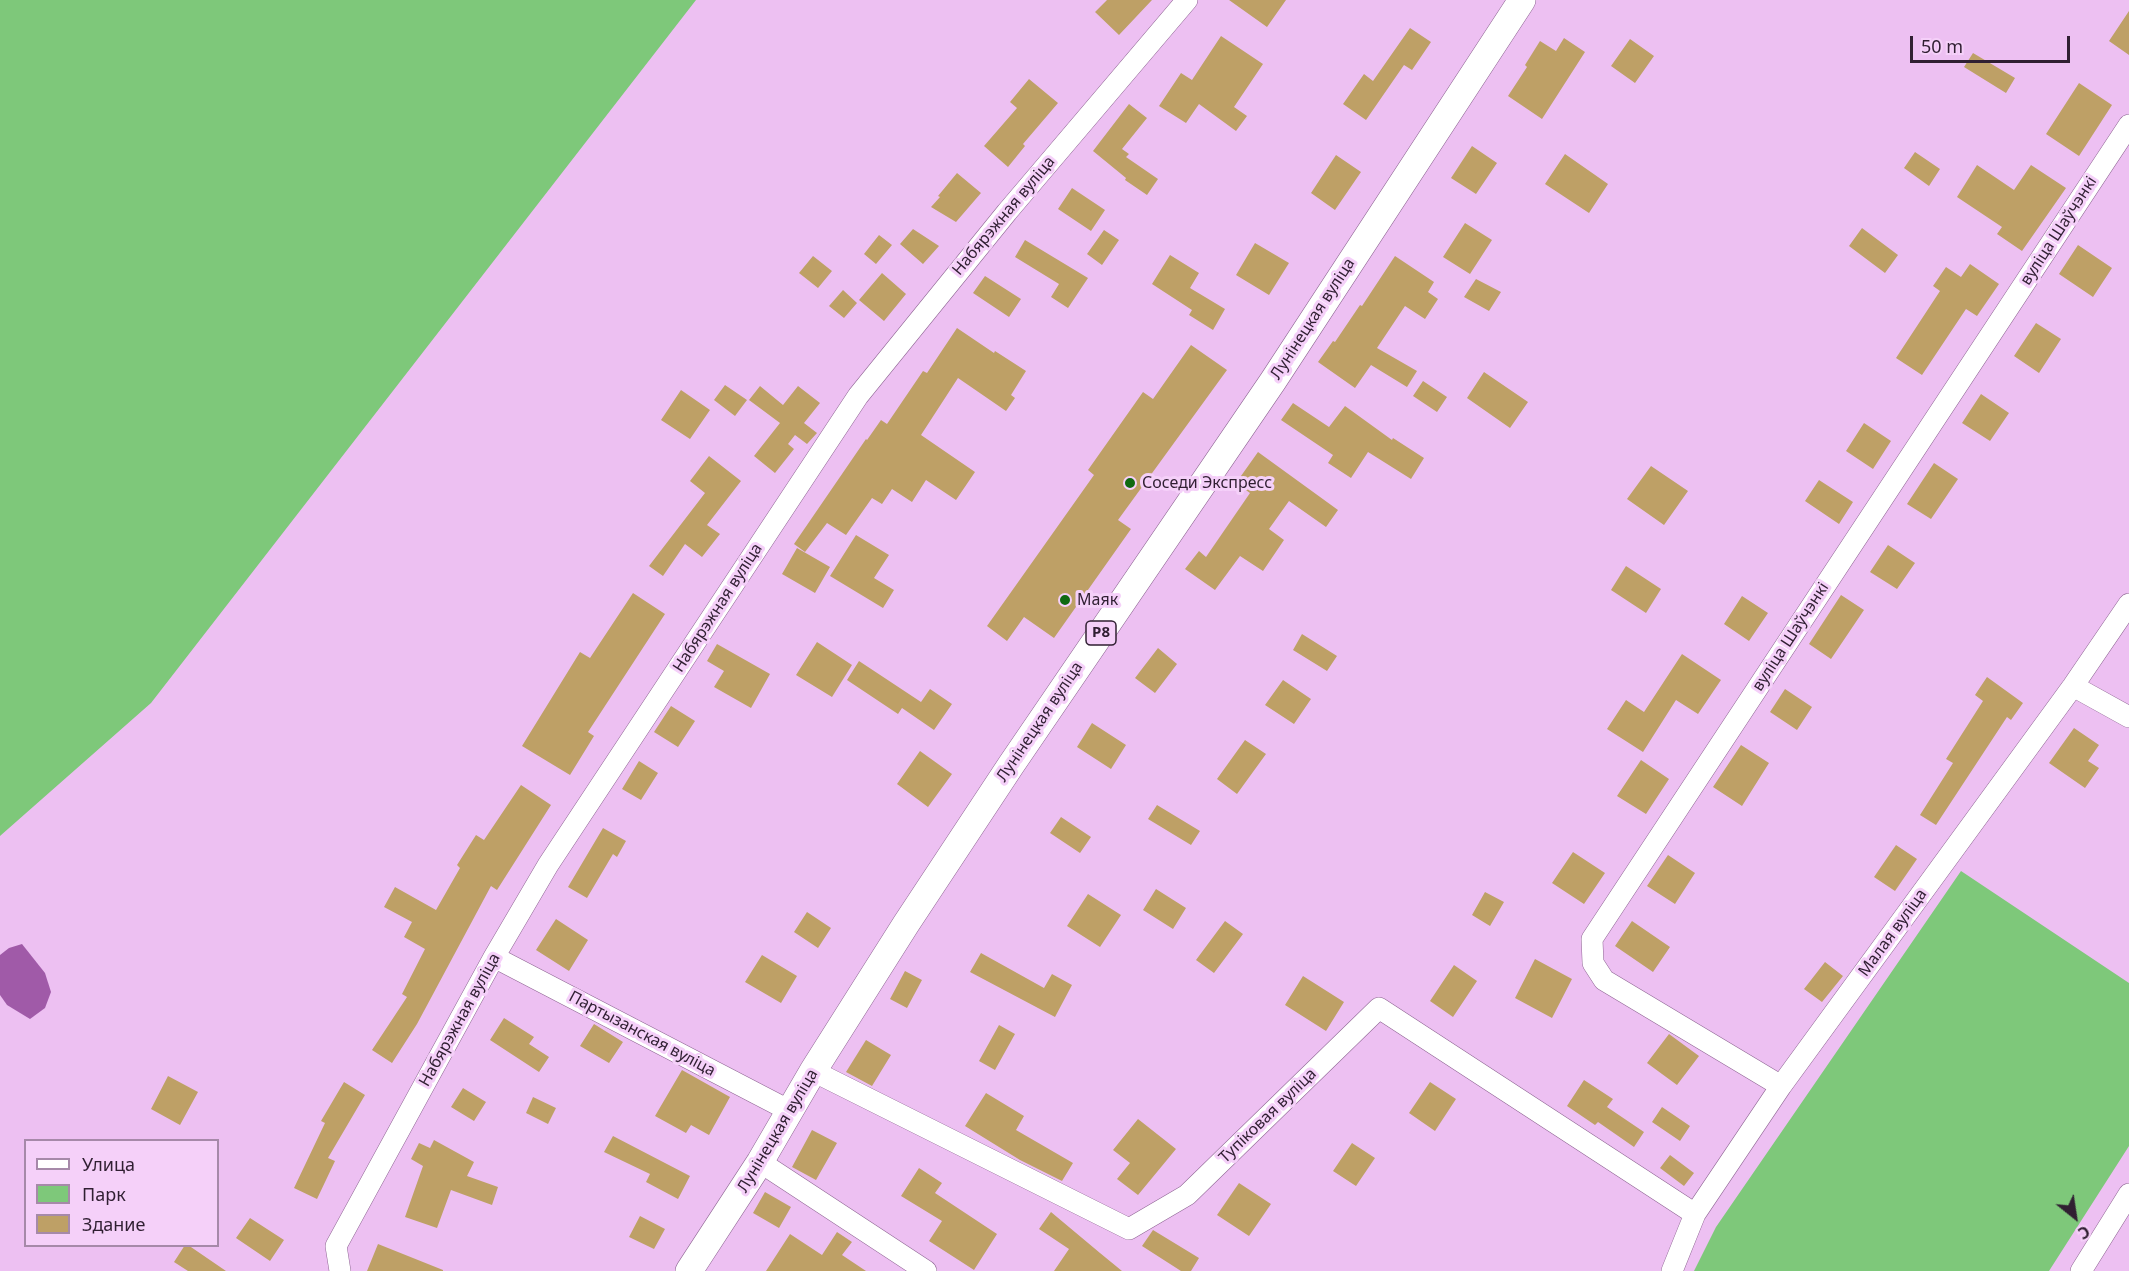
<!DOCTYPE html>
<html>
<head>
<meta charset="utf-8">
<style>
	body { margin:0 }
	#map { position:relative; width:2129px; height:1271px; overflow:hidden; background:#edc0f2; font-family:"Noto Sans",sans-serif }
	canvas { display:block }
	.legend { position:absolute; left:24px; top:1139px; width:195px; height:108px; box-sizing:border-box; background:#f5d0f9; border:2px solid #a689a9; margin:0; padding:8px 10px; list-style:none; font-size:18px; color:#301f32 }
	.legend li { display:flex; align-items:center; gap:12px; height:30px }
	.legend b { width:30px; border:2px solid #a689a9 }
	.north { position:absolute; left:2045px; top:1187px; width:60px; height:60px; -webkit-text-stroke:4px #f5d0f9; paint-order:stroke; rotate:150deg; font-size:16px; font-weight:700; line-height:24px; text-align:center; color:#301f32 }
	.north::after { content:''; display:block; margin:auto; width:21px; height:27px; background:#301f32; clip-path:polygon(50% 0,100% 100%,50% 72%,0 100%) }
	.scale { position:absolute; left:1910px; top:36px; width:160px; height:27px; box-sizing:border-box; border:3px solid #301f32; border-top:0; padding-left:8px; font-size:18px; line-height:21px; white-space:nowrap; color:#301f32; -webkit-text-stroke:4px #f5d0f9; paint-order:stroke }
</style>
</head>
<body>
<div id="map">
<canvas width="2129" height="1271"></canvas>
<ul class="legend">
<li><b style="height:8px;background:#fff"></b>Улица</li>
<li><b style="height:16px;background:#7ec87a"></b>Парк</li>
<li><b style="height:16px;background:#bea066"></b>Здание</li>
</ul>
<div class="north">С</div>
<div class="scale">50 m</div>
</div>
<script>
const ctx = document.querySelector('canvas').getContext('2d');
ctx.lineJoin = 'round';
function fillPath(path, color) { ctx.fillStyle = color; ctx.fill(path, 'evenodd'); }
const poly = rows => new Path2D(rows.map(r => 'M' + r).join(''));
function trace(path, color, width, dash) { ctx.strokeStyle = color; ctx.lineWidth = width; ctx.lineCap = dash ? 'butt' : 'round'; ctx.setLineDash(dash || []); ctx.stroke(path); }
function drawText(font, color, halo, rows, align = 'center') {
  ctx.font = font + ' "Noto Sans",sans-serif'; ctx.lineWidth = 6; ctx.setLineDash([]); ctx.textBaseline = 'middle'; ctx.strokeStyle = halo; ctx.fillStyle = color; for (const [text, x, y, turn = 0] of rows) {
    ctx.save(); ctx.translate(x, y); ctx.rotate((+turn || 0) * Math.PI / 180); ctx.textAlign = isNaN(turn) ? turn : align; if (halo) ctx.strokeText(text, 0, 0); ctx.fillText(text, 0, 0); ctx.restore();
  }
}
fillPath(poly([
	[0,0,696,0,151,703,0,836],
	[1961,871,2129,983,2129,1146,2049,1271,1694,1271,1716,1227]
]), '#7ec87a');
fillPath(poly([
	[22,944,45,973,51,992,45,1008,30,1019,7,1005,0,995,0,955,9,948]
]), '#a05aa8');
fillPath(poly([
	[1107,0,1152,0,1119,35,1095,12],
	[1229,0,1286,0,1267,27],
	[2129,11,2129,55,2109,41],
	[1410,28,1431,42,1412,70,1404,65,1366,120,1343,104,1364,74,1373,81],
	[1221,36,1263,64,1234,107,1247,116,1236,131,1199,104,1186,123,1159,106,1181,73,1192,80],
	[1564,38,1585,52,1542,119,1508,96,1527,67,1525,65,1540,41,1556,51],
	[1630,39,1654,56,1635,83,1611,66],
	[1973,53,2015,78,2006,93,1964,67],
	[1029,79,1058,103,1023,144,1025,146,1008,167,984,146,1017,108,1010,102],
	[2079,83,2112,105,2079,156,2046,134],
	[1129,104,1147,118,1122,149,1129,154,1126,157,1158,179,1147,195,1125,180,1126,178,1093,151],
	[1472,146,1497,163,1476,194,1451,178],
	[1915,152,1940,169,1929,186,1904,168],
	[1565,154,1608,184,1589,213,1545,184],
	[1336,155,1361,172,1335,210,1311,193],
	[1977,165,2014,190,2031,165,2066,188,2022,251,1997,234,2002,227,1957,197],
	[957,173,981,193,956,222,931,207,940,197,938,196],
	[1072,188,1105,210,1091,231,1058,209],
	[1465,223,1492,240,1470,274,1443,257],
	[1862,228,1898,255,1885,273,1849,246],
	[913,229,939,246,923,264,900,244],
	[1104,230,1119,240,1102,265,1087,254],
	[879,235,892,245,876,264,864,254],
	[1025,240,1088,278,1068,308,1051,297,1059,284,1015,257],
	[1255,243,1289,263,1269,295,1236,275],
	[2078,245,2112,268,2093,297,2059,274],
	[1170,255,1199,273,1190,288,1225,309,1213,330,1189,315,1192,310,1152,284],
	[813,256,832,271,818,288,799,273],
	[1395,256,1434,282,1428,292,1438,299,1425,319,1405,306,1377,348,1417,371,1407,387,1371,365,1355,388,1318,362,1333,341,1335,342,1360,305,1362,306],
	[1970,264,1999,284,1977,316,1966,309,1922,375,1896,358,1940,291,1933,286,1946,267,1961,277],
	[882,273,906,294,884,321,859,300],
	[985,276,1021,299,1009,317,973,293],
	[1476,279,1501,292,1489,311,1464,297],
	[843,290,857,303,844,318,829,306],
	[2036,323,2061,339,2039,373,2014,356],
	[957,328,994,353,995,351,1026,371,1011,395,1015,398,1006,411,958,378,921,435,975,472,956,500,926,480,912,502,892,489,882,504,872,498,846,535,827,523,805,552,794,544,866,439,867,440,881,420,887,424,923,371,927,373],
	[1191,345,1227,370,1118,520,1131,529,1054,638,1024,617,1007,641,987,626,1094,475,1088,470,1143,392,1153,399],
	[1484,372,1528,402,1510,428,1467,398],
	[1423,381,1447,397,1437,412,1413,396],
	[725,385,747,400,735,416,714,400],
	[760,386,783,405,798,386,820,403,804,423,817,433,807,444,795,435,788,444,794,449,775,473,754,456,780,423,749,400],
	[681,390,710,410,690,439,661,420],
	[1981,394,2009,413,1990,441,1962,423],
	[1293,403,1329,427,1345,406,1392,440,1393,438,1424,458,1411,479,1368,452,1351,478,1328,463,1333,455,1281,420],
	[1864,423,1891,441,1873,469,1846,451],
	[1258,452,1338,510,1326,527,1289,501,1269,529,1284,540,1263,571,1240,556,1215,590,1185,569,1199,551,1206,557,1250,493,1236,483],
	[709,456,741,481,707,525,720,534,702,557,685,544,663,576,649,566,705,493,690,481],
	[1934,463,1958,479,1931,519,1907,504],
	[1651,466,1688,491,1664,525,1627,499],
	[1819,480,1853,502,1839,524,1805,501],
	[856,535,889,555,874,578,894,590,883,608,830,576],
	[1888,545,1915,563,1897,589,1870,572],
	[797,548,830,567,815,593,782,574],
	[1626,566,1661,589,1646,613,1611,590],
	[633,593,665,614,588,732,594,736,570,775,522,746,580,652,590,658],
	[1841,595,1864,610,1831,659,1809,644],
	[1742,596,1768,613,1749,641,1724,624],
	[1302,634,1337,656,1327,671,1293,650],
	[817,642,852,665,832,697,796,675],
	[717,644,770,674,751,708,714,687,724,671,707,661],
	[1158,648,1177,664,1155,693,1135,678],
	[1682,654,1721,680,1698,714,1676,700,1643,752,1607,729,1626,700,1644,712],
	[859,661,921,702,930,689,952,704,934,730,902,708,898,714,847,680],
	[1987,677,2023,703,2011,720,2007,717,1936,825,1920,815,1953,763,1946,759,1983,701,1975,695],
	[1283,680,1311,699,1294,724,1265,705],
	[1785,689,1812,707,1797,730,1770,712],
	[671,706,695,721,678,747,654,732],
	[1092,723,1126,745,1111,769,1077,747],
	[2074,728,2099,745,2088,761,2099,768,2085,788,2049,763],
	[1245,740,1266,754,1237,794,1217,779],
	[1741,745,1769,763,1742,806,1713,787],
	[920,751,952,774,928,807,897,784],
	[1641,760,1669,779,1646,814,1617,796],
	[639,761,658,773,641,800,622,789],
	[521,785,551,805,497,890,491,886,417,1024,392,1063,372,1050,407,997,402,994,425,949,404,937,412,922,384,907,395,887,436,910,460,868,457,865,476,835,484,840],
	[1157,805,1200,831,1191,845,1148,819],
	[1061,817,1091,837,1080,853,1050,833],
	[603,828,626,841,617,857,613,854,587,898,568,887],
	[1896,845,1917,859,1895,891,1874,877],
	[1573,852,1605,873,1584,904,1552,883],
	[1668,855,1695,873,1675,904,1647,886],
	[1156,889,1186,908,1173,929,1143,910],
	[1485,892,1504,902,1490,926,1472,915],
	[1088,894,1121,915,1100,947,1067,926],
	[807,912,831,928,818,948,794,932],
	[556,919,588,940,569,971,536,950],
	[1225,921,1243,934,1214,973,1196,960],
	[1632,921,1670,947,1653,972,1615,946],
	[981,953,1044,988,1052,974,1072,985,1055,1017,970,972],
	[762,955,797,976,781,1003,745,982],
	[1535,959,1572,979,1552,1018,1515,998],
	[1825,962,1843,976,1822,1002,1804,989],
	[1454,965,1477,981,1453,1017,1430,1001],
	[905,971,922,980,907,1008,890,999],
	[1303,976,1344,1002,1326,1031,1285,1005],
	[504,1018,534,1037,529,1044,549,1057,539,1072,490,1040],
	[594,1024,623,1042,609,1063,580,1046],
	[999,1025,1015,1034,995,1070,979,1061],
	[1669,1034,1699,1056,1677,1085,1647,1063],
	[866,1040,891,1055,872,1086,846,1072],
	[682,1070,730,1097,709,1135,691,1125,686,1133,655,1116],
	[168,1076,198,1092,180,1125,151,1109],
	[1584,1080,1613,1099,1607,1107,1644,1132,1634,1147,1598,1122,1595,1125,1567,1106],
	[344,1082,365,1095,328,1158,335,1161,317,1199,294,1188,325,1123,321,1121],
	[1430,1082,1456,1099,1435,1131,1409,1113],
	[463,1088,486,1102,474,1121,451,1107],
	[986,1093,1024,1116,1016,1130,1073,1163,1062,1181,1020,1160,965,1126],
	[533,1097,556,1108,548,1124,526,1113],
	[1662,1107,1690,1126,1680,1141,1652,1122],
	[1138,1119,1176,1149,1138,1195,1117,1179,1130,1163,1113,1150],
	[812,1130,837,1143,816,1180,792,1167],
	[613,1136,690,1176,678,1199,646,1182,650,1174,604,1152],
	[434,1140,474,1162,467,1176,498,1187,492,1205,451,1190,437,1228,405,1217,423,1166,411,1159,419,1143,430,1148],
	[1352,1143,1375,1158,1356,1186,1333,1171],
	[1670,1155,1694,1173,1684,1186,1660,1168],
	[919,1168,942,1183,935,1193,997,1234,974,1270,929,1241,942,1221,901,1196],
	[1239,1183,1271,1204,1249,1236,1217,1215],
	[765,1192,791,1207,779,1228,753,1213],
	[1051,1212,1100,1253,1122,1271,1054,1271,1069,1249,1039,1229],
	[640,1216,665,1229,654,1249,629,1237],
	[250,1218,284,1240,270,1261,236,1238],
	[1153,1230,1199,1258,1191,1271,1181,1271,1142,1246],
	[837,1232,852,1242,842,1255,866,1271,766,1271,790,1234,822,1255],
	[378,1244,443,1270,443,1271,367,1271],
	[185,1245,188,1245,226,1271,188,1271,174,1262]
]), '#bea066');
const minor = poly([
	[2073,686,2129,717],
	[494,957,790,1111],
	[813,1071,1129,1229,1187,1195,1379,1008,1695,1214],
	[1781,1086,1604,980,1593,963,1592,939,2129,125],
	[760,1162,926,1271],
	[340,1271,336,1246,494,957,548,865,858,396,1007,212,1187,0],
	[1672,1271,1695,1214,1781,1086,2073,686,2129,604],
	[2081,1271,2129,1194]
]);
const major = poly([
	[689,1271,760,1162,813,1071,906,924,1011,765,1273,381,1522,0]
]);
trace(minor, '#8e6593', 22);
trace(major, '#8e6593', 28);
trace(minor, '#fff', 21);
trace(major, '#fff', 27);
for (const [x, y, r, color] of [
	[1130,483,6,"#0f6911"],
	[1065,600,6,"#0f6911"]
]) { const dot = new Path2D(); dot.arc(x, y, r, 0, 2 * Math.PI); ctx.fillStyle = color; ctx.fill(dot); trace(dot, '#f5d0f9', 2); }
for (const [x, y, w] of [
	[1101,633,30]
]) { const box = new Path2D(); box.roundRect(x - w / 2, y - 12, w, 24, 4.5); ctx.fillStyle = '#f5d0f9'; ctx.fill(box); trace(box, '#301f32', 1.5); }
drawText('bold 15px', '#301f32', null, [
	["Р8",1101,633]
]);
drawText('16px', '#301f32', '#f5d0f9', [
	["Набярэжная вуліца",1004,216,-50],
	["вуліца Шаўчэнкі",2059,231,-57],
	["Лунінецкая вуліца",1313,319,-57],
	["Набярэжная вуліца",718,608,-57],
	["вуліца Шаўчэнкі",1791,637,-57],
	["Лунінецкая вуліца",1040,722,-56],
	["Малая вуліца",1893,933,-54],
	["Набярэжная вуліца",460,1020,-61],
	["Партызанская вуліца",642,1034,28],
	["Тупіковая вуліца",1268,1116,-44],
	["Лунінецкая вуліца",778,1131,-59]
]);
drawText('16px', '#301f32', '#f5d0f9', [
	["Соседи Экспресс",1142,483],
	["Маяк",1077,600]
], 'left');
</script>
</body>
</html>
